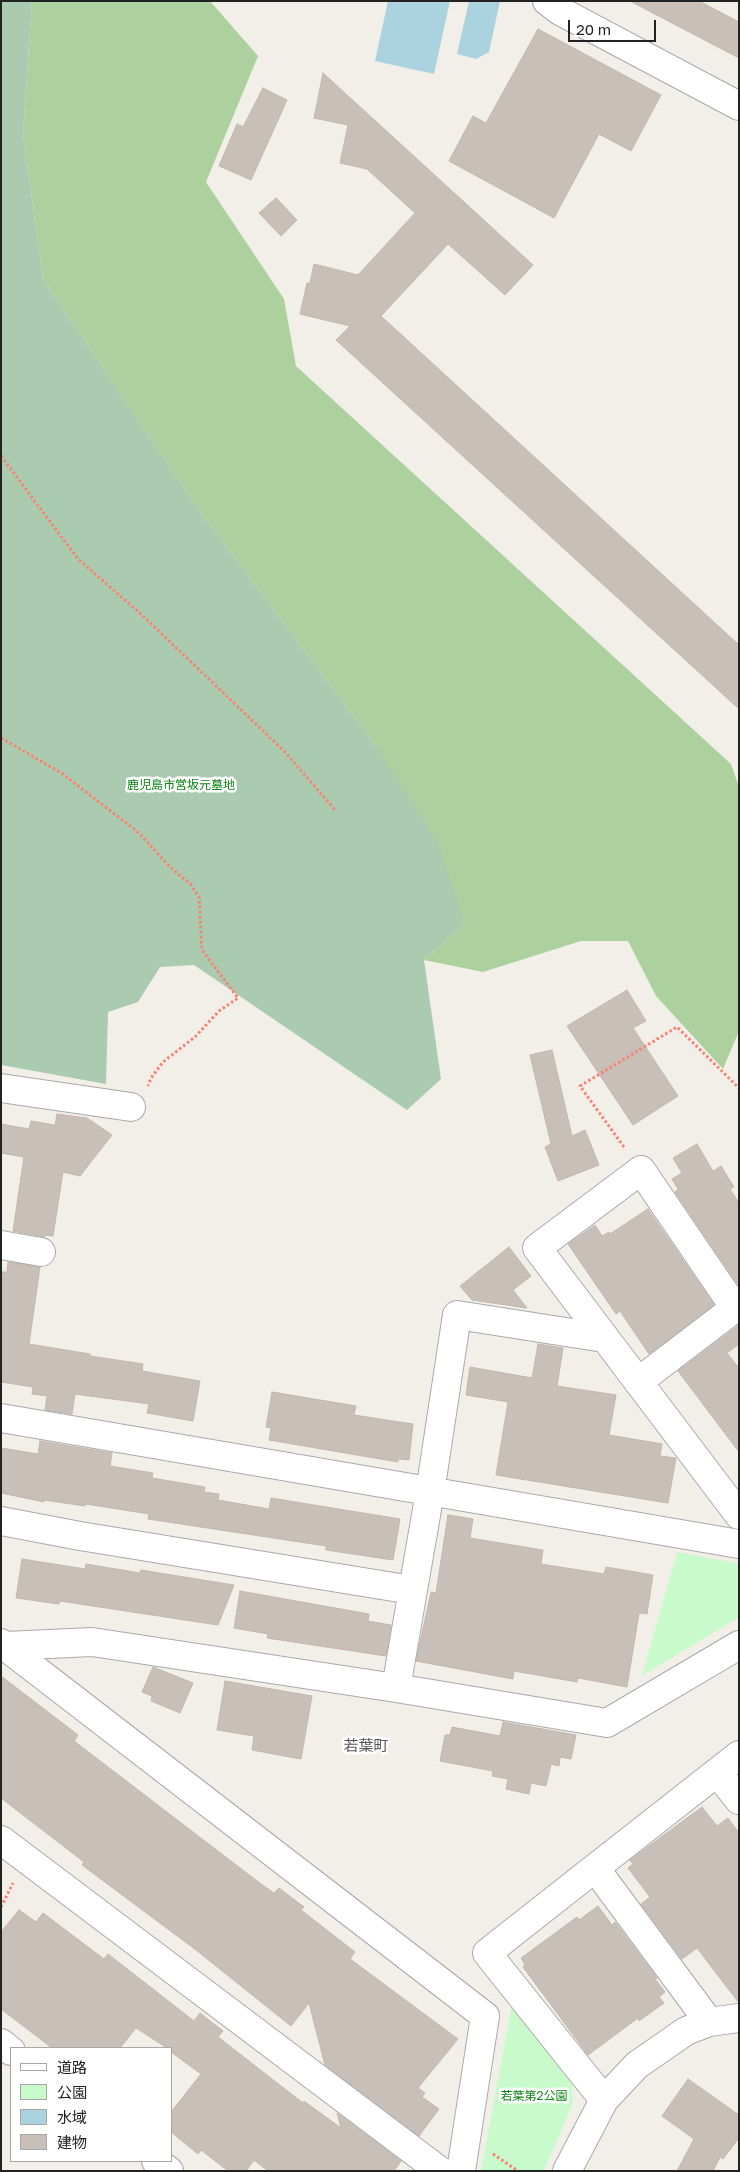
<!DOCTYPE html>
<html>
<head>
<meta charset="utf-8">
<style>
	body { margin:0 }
	#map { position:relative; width:740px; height:2172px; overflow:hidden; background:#f2efe9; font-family:"Golos Text","Noto Sans JP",sans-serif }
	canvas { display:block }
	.frame { position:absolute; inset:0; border:2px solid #222; pointer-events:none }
	.legend { position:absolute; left:10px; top:2047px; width:162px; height:115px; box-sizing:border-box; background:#fff; border:1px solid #a7a7a7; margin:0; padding:6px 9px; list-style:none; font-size:15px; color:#222 }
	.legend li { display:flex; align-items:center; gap:10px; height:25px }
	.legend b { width:25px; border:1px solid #a7a7a7 }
	.scale { position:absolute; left:568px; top:20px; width:88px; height:22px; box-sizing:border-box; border:2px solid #222; border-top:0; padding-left:6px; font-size:15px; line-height:18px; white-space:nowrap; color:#222; -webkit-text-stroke:4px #fff; paint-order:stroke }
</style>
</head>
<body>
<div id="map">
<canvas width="740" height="2172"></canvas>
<div class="frame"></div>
<ul class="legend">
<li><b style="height:6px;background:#fff"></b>道路</li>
<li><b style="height:14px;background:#c8facc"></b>公園</li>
<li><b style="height:14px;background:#aad3df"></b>水域</li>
<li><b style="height:14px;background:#c7bfb8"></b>建物</li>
</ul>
<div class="scale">20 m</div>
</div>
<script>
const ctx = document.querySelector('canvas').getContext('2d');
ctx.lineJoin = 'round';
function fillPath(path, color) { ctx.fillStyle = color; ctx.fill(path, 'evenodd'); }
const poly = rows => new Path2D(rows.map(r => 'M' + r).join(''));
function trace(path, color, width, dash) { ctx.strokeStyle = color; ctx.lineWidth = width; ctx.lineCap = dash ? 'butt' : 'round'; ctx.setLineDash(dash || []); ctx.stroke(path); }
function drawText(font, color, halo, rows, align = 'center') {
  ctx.font = font + ' "Golos Text","Noto Sans JP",sans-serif'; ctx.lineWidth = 5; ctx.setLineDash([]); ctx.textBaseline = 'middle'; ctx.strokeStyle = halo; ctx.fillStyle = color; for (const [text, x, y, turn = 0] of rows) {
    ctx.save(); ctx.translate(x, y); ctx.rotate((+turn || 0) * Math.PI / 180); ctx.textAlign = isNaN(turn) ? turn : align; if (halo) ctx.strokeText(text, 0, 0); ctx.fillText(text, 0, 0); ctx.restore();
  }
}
fillPath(poly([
	[32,1,210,1,258,56,206,182,284,299,296,366,731,764,739,787,739,1031,723,1069,656,996,628,941,581,941,483,972,424,960,465,924,376,746,196,506,43,279,23,134]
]), '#add19e');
fillPath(poly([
	[1,1,32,1,23,134,43,279,196,506,376,746,438,843,465,924,424,960,441,1079,407,1110,194,965,160,967,138,1002,108,1012,106,1084,1,1065]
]), '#aacbaf');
fillPath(poly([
	[677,1552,736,1563,739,1566,739,1617,642,1676],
	[512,2004,572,2083,573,2103,544,2171,481,2171]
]), '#c8facc');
fillPath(poly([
	[388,1,450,1,434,74,375,61],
	[469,1,500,1,489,52,476,59,457,54]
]), '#aad3df');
const building = poly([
	[630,1,699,1,739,22,739,58,630,1],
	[538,29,661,95,631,151,599,134,554,218,449,161,473,116,486,123,538,29],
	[323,73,533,265,505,295,448,244,381,316,739,645,739,709,336,340,350,326,300,314,307,283,310,283,314,264,358,275,415,213,367,169,340,163,348,125,314,118,323,73],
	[263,88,287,100,251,180,219,166,237,124,243,127,263,88],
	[276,198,297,220,281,236,259,213,276,198],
	[627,990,646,1021,633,1028,678,1096,633,1125,567,1026,627,990],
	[552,1050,572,1136,585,1130,599,1165,558,1181,545,1147,551,1144,530,1055,552,1050],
	[57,1114,87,1118,112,1135,80,1176,63,1172,53,1236,45,1235,45,1237,13,1231,24,1157,1,1153,1,1124,29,1129,31,1121,55,1125,57,1114],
	[697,1144,713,1171,721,1166,734,1187,730,1189,739,1203,739,1286,675,1192,678,1189,672,1179,682,1173,673,1158,697,1144],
	[648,1209,714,1305,649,1354,620,1311,616,1314,568,1244,595,1225,602,1236,609,1232,610,1234,648,1209],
	[509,1247,531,1276,513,1290,527,1308,472,1300,460,1286,509,1247],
	[8,1262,40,1267,29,1344,90,1354,90,1356,143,1364,142,1371,200,1381,193,1421,147,1413,149,1404,75,1394,72,1414,45,1410,47,1396,32,1394,33,1387,1,1382,1,1272,7,1272,8,1262],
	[739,1325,739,1344,727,1353,739,1368,739,1452,678,1371,739,1325],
	[538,1344,563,1348,557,1386,616,1395,609,1435,662,1444,660,1456,676,1458,668,1503,496,1475,508,1402,466,1395,470,1367,532,1378,538,1344],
	[272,1392,356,1406,354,1415,413,1424,409,1460,398,1459,398,1462,269,1440,271,1428,266,1427,272,1392],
	[40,1441,112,1453,110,1466,153,1473,152,1478,205,1487,204,1492,219,1494,218,1500,269,1509,271,1498,400,1519,393,1560,326,1550,326,1546,148,1519,149,1514,86,1504,85,1506,44,1500,44,1502,1,1493,1,1448,38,1454,40,1441],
	[448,1515,473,1519,470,1538,543,1550,541,1564,604,1574,606,1567,653,1575,647,1614,639,1613,627,1687,578,1678,577,1682,514,1671,513,1679,416,1661,431,1592,436,1593,448,1515],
	[22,1559,85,1569,86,1564,140,1573,141,1570,234,1585,218,1625,60,1601,59,1604,16,1598,22,1559],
	[240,1591,369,1614,368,1621,391,1625,386,1656,267,1638,268,1634,234,1628,240,1591],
	[153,1667,193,1683,180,1713,151,1701,152,1696,142,1692,153,1667],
	[1,1676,78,1735,74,1741,261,1884,274,1893,279,1888,304,1907,301,1910,355,1952,350,1959,458,2039,418,2088,425,2093,422,2097,439,2109,419,2136,325,2065,309,2003,291,2026,196,1950,82,1865,84,1862,1,1798,1,1676],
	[225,1681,312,1696,301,1759,252,1750,254,1736,217,1730,225,1681],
	[503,1722,576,1735,571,1759,560,1757,559,1766,551,1764,546,1786,531,1783,529,1794,506,1789,508,1779,492,1776,493,1771,440,1761,445,1735,450,1735,452,1727,500,1736,503,1722],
	[702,1807,717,1826,728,1818,739,1833,739,2003,697,1948,682,1959,641,1904,650,1897,628,1868,633,1864,630,1860,702,1807],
	[598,1906,612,1925,615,1922,657,1978,655,1979,665,1992,659,1997,664,2003,639,2021,638,2018,588,2055,523,1967,525,1965,521,1958,577,1917,579,1920,598,1906],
	[19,1910,36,1922,43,1913,104,1959,108,1954,194,2021,200,2013,223,2031,218,2037,303,2103,304,2101,341,2128,337,2113,401,2161,394,2171,268,2171,254,2160,246,2171,228,2171,201,2150,198,2154,171,2132,171,2112,201,2074,171,2052,171,2048,167,2048,136,2028,120,2048,52,2048,1,2009,1,1932,19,1910],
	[688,2079,739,2115,739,2138,723,2159,720,2157,713,2171,677,2171,694,2139,662,2116,688,2079]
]);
fillPath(building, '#c7bfb8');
trace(building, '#c4b6ab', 1);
const street = poly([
	[547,1,560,11,739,106],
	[1,1088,131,1107],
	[1,1245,41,1252],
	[638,1382,735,1308,641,1170,537,1248,739,1515],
	[1,1418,739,1544],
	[1,1521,80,1536,412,1590],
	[1,1643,485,2016,461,2171],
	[6,1646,92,1642,396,1688,607,1723,739,1645],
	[396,1688,430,1492,457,1315,604,1338],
	[717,1772,739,1800],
	[1,1840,440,2171],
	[595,1868,487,1953,604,2100],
	[709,2022,595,1868,739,1755],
	[1,2043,11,2051],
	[156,2161,169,2171],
	[567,2171,604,2100,637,2065,686,2031,709,2022,739,2018]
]);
trace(street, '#a9a9a9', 30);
trace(poly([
	[1,456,78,559,142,615,284,751,335,810],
	[1,738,63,774,139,833,170,867,191,885,199,897,202,950,238,998,219,1011,195,1037,163,1062,151,1078,148,1086],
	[624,1147,580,1086,677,1027,739,1088],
	[1,1907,13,1883],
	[493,2154,518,2171]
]), '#fa8072', 3, [2.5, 2.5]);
trace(street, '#fff', 28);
drawText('12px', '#0c8416', '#fff', [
	["鹿児島市営坂元墓地",181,785],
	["若葉第2公園",534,2096]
]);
drawText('15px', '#555', '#fff', [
	["若葉町",366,1746]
]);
</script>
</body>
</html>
